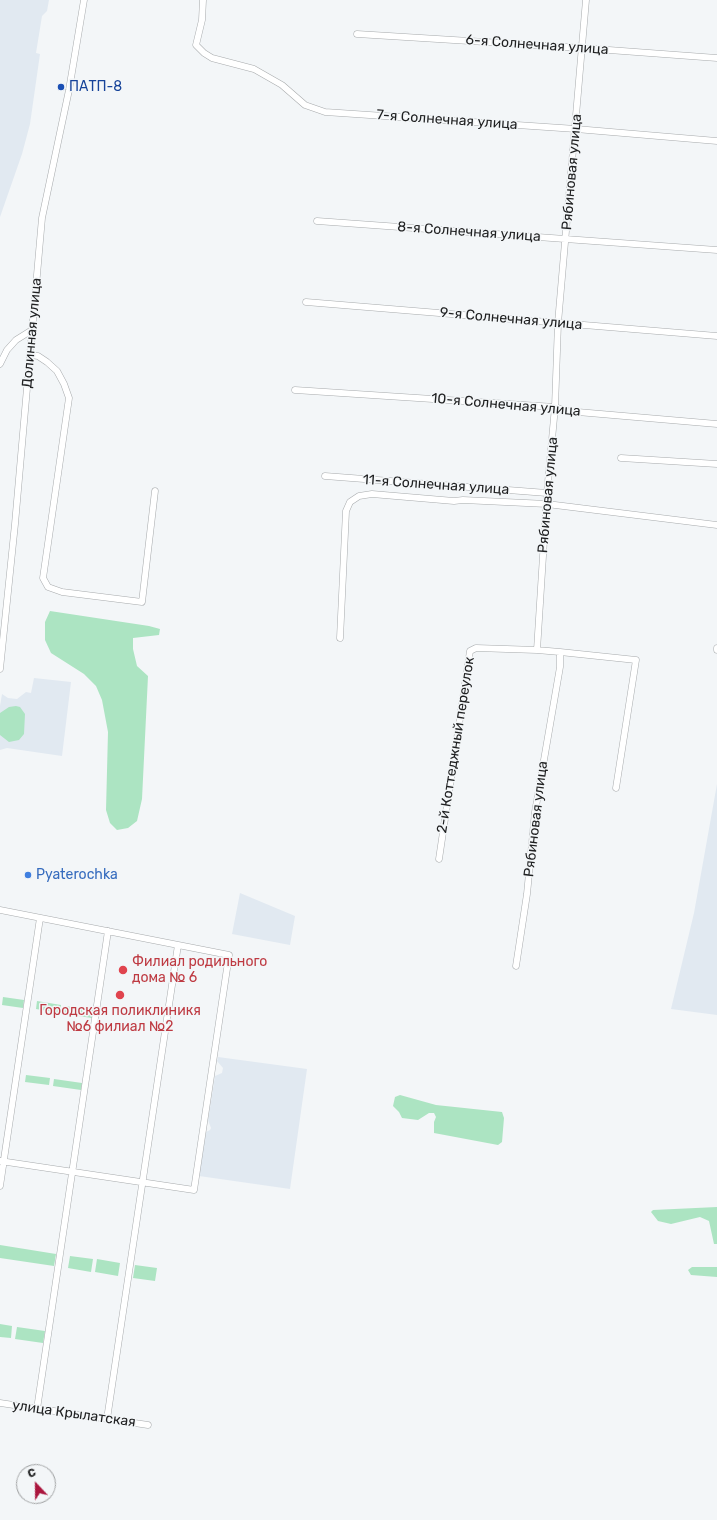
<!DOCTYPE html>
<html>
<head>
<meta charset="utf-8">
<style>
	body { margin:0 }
	#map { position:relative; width:717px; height:1520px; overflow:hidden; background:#f3f6f8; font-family:Rubik,sans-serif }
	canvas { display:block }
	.north { position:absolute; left:16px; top:1464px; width:40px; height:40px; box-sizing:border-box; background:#f3f6f8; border:1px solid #9fa1a2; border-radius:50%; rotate:338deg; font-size:11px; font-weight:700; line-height:16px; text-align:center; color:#202122 }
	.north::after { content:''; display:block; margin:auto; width:14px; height:18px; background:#ab163e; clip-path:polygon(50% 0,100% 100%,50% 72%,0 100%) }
</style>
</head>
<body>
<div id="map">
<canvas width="717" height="1520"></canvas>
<div class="north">С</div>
</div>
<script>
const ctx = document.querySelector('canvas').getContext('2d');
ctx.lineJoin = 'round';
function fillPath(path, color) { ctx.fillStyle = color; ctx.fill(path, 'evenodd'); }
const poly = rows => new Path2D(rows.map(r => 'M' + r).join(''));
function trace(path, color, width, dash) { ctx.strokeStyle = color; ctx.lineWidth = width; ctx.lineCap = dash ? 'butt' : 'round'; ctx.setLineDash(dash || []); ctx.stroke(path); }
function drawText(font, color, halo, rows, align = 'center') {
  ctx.font = font + ' Rubik,sans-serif'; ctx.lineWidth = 3; ctx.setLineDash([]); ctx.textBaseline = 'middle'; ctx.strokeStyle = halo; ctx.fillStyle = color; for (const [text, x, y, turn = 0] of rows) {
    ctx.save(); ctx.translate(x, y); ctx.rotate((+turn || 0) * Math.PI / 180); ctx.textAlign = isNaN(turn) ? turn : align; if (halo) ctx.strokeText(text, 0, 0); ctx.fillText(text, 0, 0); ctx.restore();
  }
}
fillPath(poly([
	[0,0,49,0,47,11,42,16,36,53,40,54,30,124,22,154,0,217],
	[34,678,71,682,62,756,7,748,0,750,0,706,2,694,8,698,17,699,26,692,31,693],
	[717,784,717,1015,671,1009,694,913],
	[240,893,295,916,290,945,232,934],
	[218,1057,307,1069,290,1189,199,1176,206,1132,210,1130,211,1128,208,1120,215,1076,222,1073,223,1068,217,1061]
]), '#e1e9f1');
fillPath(poly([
	[50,611,149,626,160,629,159,635,133,638,133,649,137,666,148,676,142,799,137,821,128,828,117,830,110,823,106,810,108,732,102,700,96,686,84,674,51,653,45,640,45,622],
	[16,706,20,707,25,714,24,734,19,740,9,742,0,735,0,713,9,707],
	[3,997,24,1000,23,1008,2,1005],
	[37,1001,61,1005,60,1013,36,1009],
	[65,1006,93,1010,92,1018,64,1014],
	[26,1075,50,1078,49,1085,25,1082],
	[54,1079,82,1083,81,1090,53,1086],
	[400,1095,436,1105,502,1112,504,1118,502,1142,498,1145,434,1133,434,1122,436,1117,434,1113,429,1113,418,1120,402,1118,399,1112,393,1106,395,1097],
	[717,1207,717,1244,714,1244,709,1221,700,1217,671,1224,658,1221,651,1212,653,1210],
	[0,1245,56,1254,54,1266,0,1258],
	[70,1256,93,1259,91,1272,68,1268],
	[97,1259,120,1263,118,1276,95,1272],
	[135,1265,157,1268,155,1281,133,1278],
	[692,1267,717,1267,717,1277,691,1275,688,1270],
	[0,1324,12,1326,11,1338,0,1337],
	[17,1327,45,1331,43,1343,15,1339]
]), '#ace4c2');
const street = poly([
	[203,0,202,20,196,45,204,53,212,58,254,69,282,85,305,105,325,112,576,129,717,141],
	[357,34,582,48,717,58],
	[317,221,717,250],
	[306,302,717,336],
	[31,355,38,356,47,362,57,371,64,384,69,398,43,578,48,587,62,592,142,602,155,491],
	[0,364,7,350,16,340,32,330],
	[295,390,555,407,566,411,717,424],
	[621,458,717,464],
	[325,476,547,493],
	[340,638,346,511,350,502,359,496,372,494,454,501,463,500,547,504,717,525],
	[717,650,717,648],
	[560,652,636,660,616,788],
	[0,669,15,524,42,218,69,90,84,0],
	[439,859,470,651,476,648,537,650],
	[0,910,229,955,194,1190,0,1161],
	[516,966,527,894,535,812,560,667,560,652,537,650,547,493,555,407,558,323,586,0],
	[0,1186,40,918],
	[0,1403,148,1425],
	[37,1409,108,931],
	[107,1419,178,945]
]);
trace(street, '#a7aaac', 7);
trace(street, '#fff', 6);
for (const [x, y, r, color] of [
	[61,87,4,"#1a4fb4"],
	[28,875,4,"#3f7fe0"],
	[123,970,5,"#e0444e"],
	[120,995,5,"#e0444e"]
]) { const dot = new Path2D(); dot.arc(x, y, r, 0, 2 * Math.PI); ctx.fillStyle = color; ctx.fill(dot); trace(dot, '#f3f6f8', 1.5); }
drawText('14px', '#202122', '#f3f6f8', [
	["6-я Солнечная улица",537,45,4],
	["7-я Солнечная улица",447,120,4],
	["Рябиновая улица",572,172,-85],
	["8-я Солнечная улица",469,232,4],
	["9-я Солнечная улица",511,319,5],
	["Долинная улица",32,333,-85],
	["10-я Солнечная улица",506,405,5],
	["11-я Солнечная улица",436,485,4],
	["Рябиновая улица",548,495,-85],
	["2-й Коттеджный переулок",456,745,-81],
	["Рябиновая улица",536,819,-83],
	["улица Крылатская",74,1414,8]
]);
drawText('14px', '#164399', '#f3f6f8', [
	["ПАТП-8",69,87]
], 'left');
drawText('14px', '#366cbe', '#f3f6f8', [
	["Pyaterochka",36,875]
], 'left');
drawText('14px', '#be3a42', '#f3f6f8', [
	["Филиал родильного",132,962],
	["дома № 6",132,978],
	["Городская поликлиникя",120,1011,"center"],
	["№6 филиал №2",120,1027,"center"]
], 'left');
</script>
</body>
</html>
